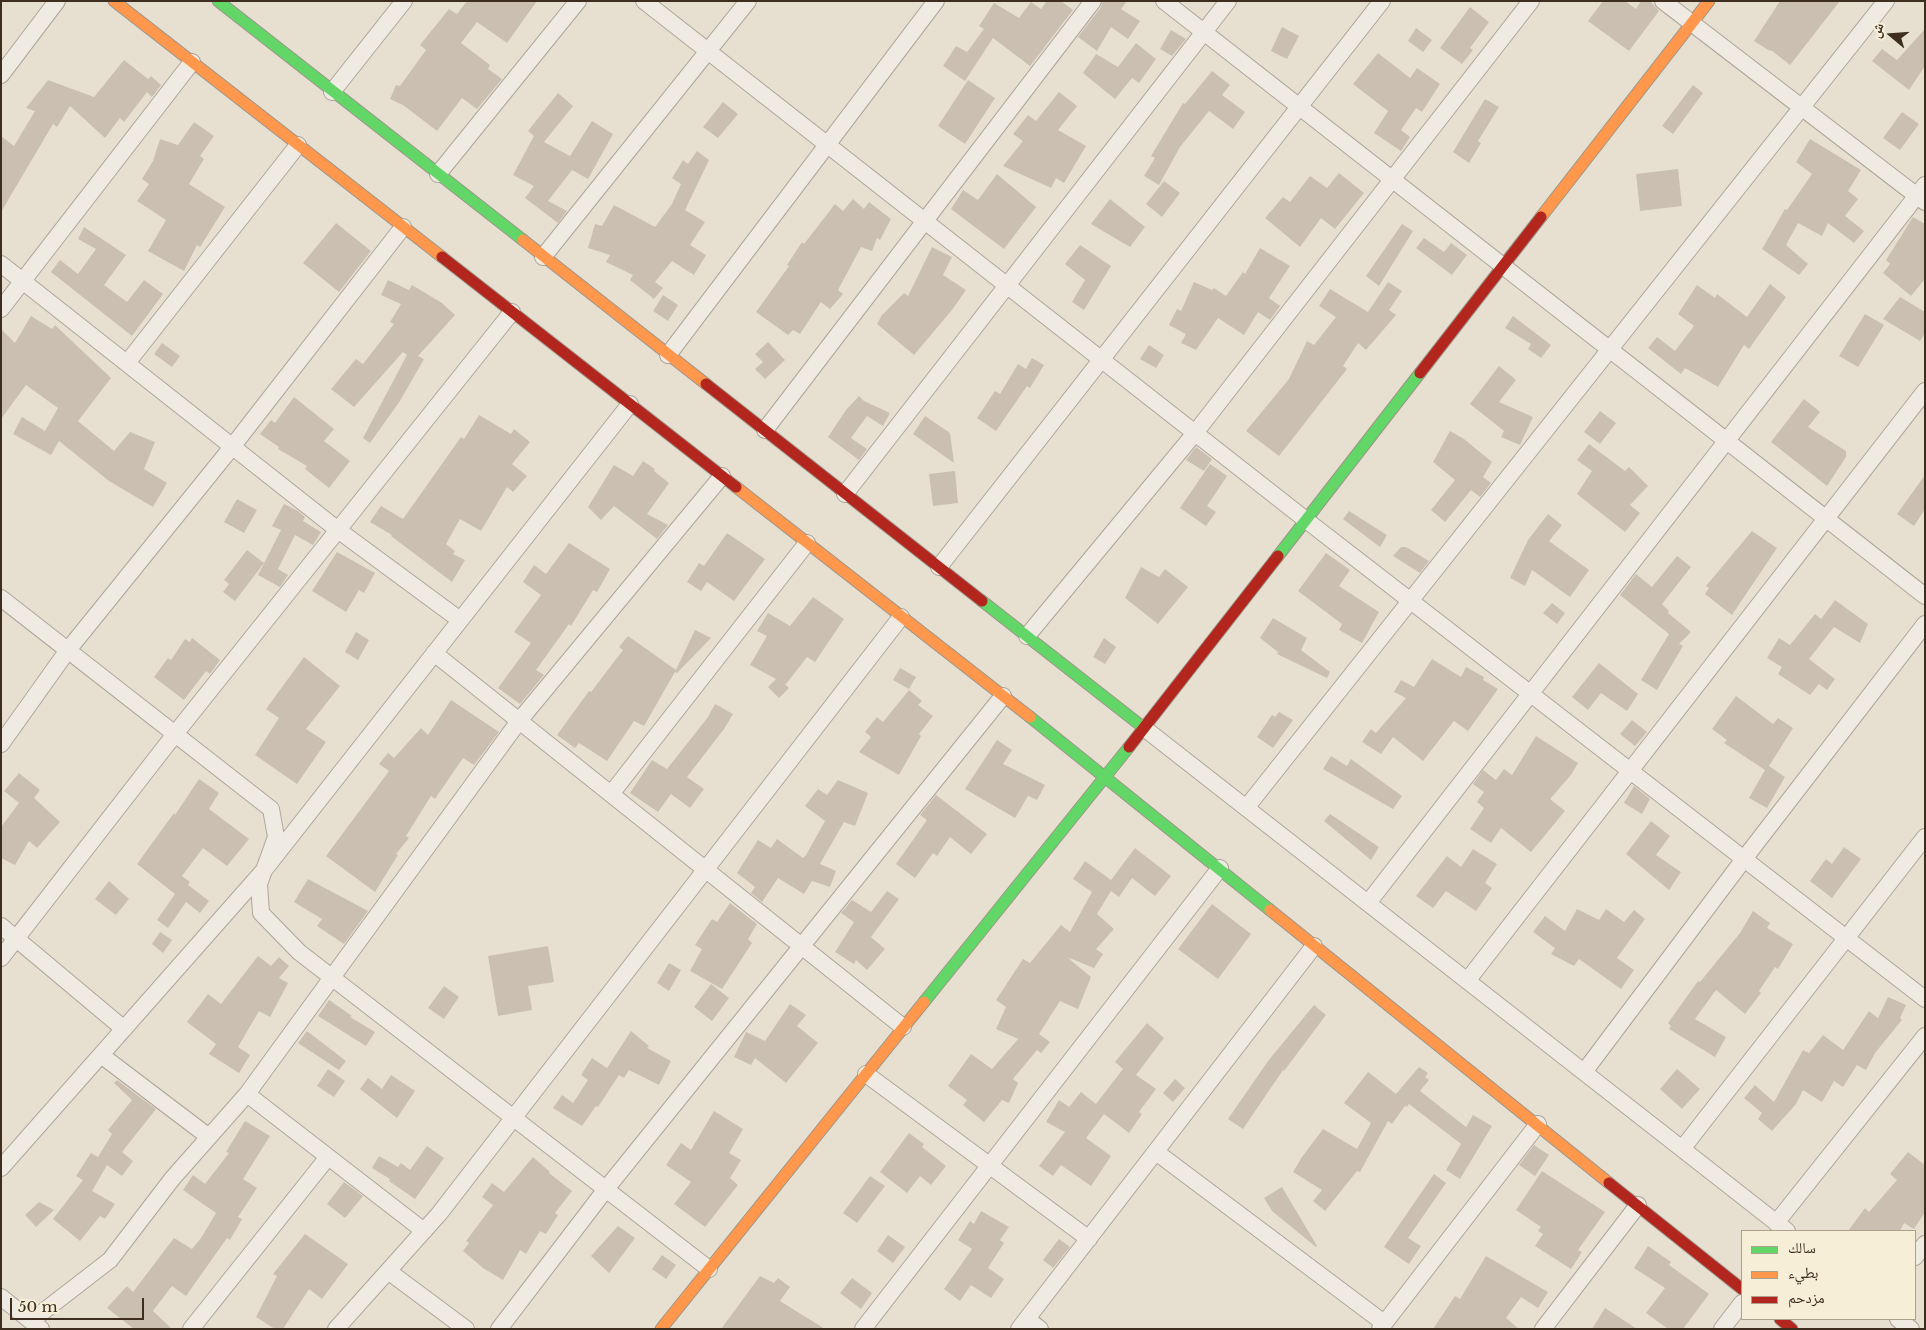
<!DOCTYPE html>
<html>
<head>
<meta charset="utf-8">
<style>
	body { margin:0 }
	#map { position:relative; width:1926px; height:1330px; overflow:hidden; background:#e7e0d1; font-family:"Libre Baskerville","Noto Naskh Arabic",serif }
	canvas { display:block }
	.frame { position:absolute; inset:0; border:2px solid #3d2e20; pointer-events:none }
	.legend { position:absolute; left:1741px; top:1230px; width:175px; height:90px; box-sizing:border-box; background:#f7eed8; border:1px solid #ada18e; margin:0; padding:6px 9px; list-style:none; font-size:15px; color:#3d2e20 }
	.legend li { display:flex; align-items:center; gap:10px; height:25px }
	.legend b { width:25px; border:1px solid #ada18e }
	.north { position:absolute; left:1866px; top:10px; width:50px; height:50px; -webkit-text-stroke:4px #f7eed8; paint-order:stroke; rotate:288deg; font-size:14px; font-weight:700; line-height:20px; text-align:center; color:#3d2e20 }
	.north::after { content:''; display:block; margin:auto; width:18px; height:22px; background:#3d2e20; clip-path:polygon(50% 0,100% 100%,50% 72%,0 100%) }
	.scale { position:absolute; left:10px; top:1298px; width:134px; height:22px; box-sizing:border-box; border:2px solid #3d2e20; border-top:0; padding-left:6px; font-size:15px; line-height:18px; white-space:nowrap; color:#3d2e20; -webkit-text-stroke:4px #f7eed8; paint-order:stroke }
</style>
</head>
<body>
<div id="map">
<canvas width="1926" height="1330"></canvas>
<div class="frame"></div>
<ul class="legend">
<li><b style="height:6px;background:#63d668"></b>سالك</li>
<li><b style="height:6px;background:#ff974d"></b>بطيء</li>
<li><b style="height:6px;background:#b3261e"></b>مزدحم</li>
</ul>
<div class="north">ش</div>
<div class="scale">50 m</div>
</div>
<script>
const ctx = document.querySelector('canvas').getContext('2d');
ctx.lineJoin = 'round';
function fillPath(path, color) { ctx.fillStyle = color; ctx.fill(path, 'evenodd'); }
const poly = rows => new Path2D(rows.map(r => 'M' + r).join(''));
function trace(path, color, width, dash) { ctx.strokeStyle = color; ctx.lineWidth = width; ctx.lineCap = dash ? 'butt' : 'round'; ctx.setLineDash(dash || []); ctx.stroke(path); }
fillPath(poly([
	[467,1,537,1,507,43,477,22,461,43,490,65,488,69,502,79,477,109,462,98,437,131,403,105,390,99,396,85,400,86,426,50,420,45,449,9,457,14],
	[1047,1,1061,1,1073,10,1030,66,993,38,965,81,943,66,956,46,967,52,984,29,979,26,994,3,1019,18,1031,2,1041,9],
	[1103,1,1127,1,1121,9,1140,21,1128,39,1111,27,1097,51,1078,37,1101,7],
	[1603,1,1625,1,1636,9,1641,1,1650,1,1659,11,1629,51,1588,21],
	[1780,1,1840,1,1790,65,1771,50,1770,51,1754,41],
	[1470,7,1489,22,1470,48,1473,50,1462,64,1440,48],
	[1282,27,1299,36,1287,59,1271,51],
	[1416,28,1432,40,1423,52,1408,41],
	[1925,29,1925,66,1909,90,1872,61,1882,49,1897,60],
	[1171,30,1186,39,1172,56,1160,49],
	[1136,43,1156,59,1139,83,1132,78,1115,99,1083,73,1096,54,1118,67],
	[1378,53,1410,78,1417,68,1440,84,1422,112,1416,108,1401,130,1410,137,1401,151,1374,133,1388,111,1353,84],
	[124,60,148,79,151,76,161,85,152,97,147,92,124,122,120,118,105,138,70,106,57,127,53,124,1,212,1,136,14,146,35,111,26,108,48,80,94,97],
	[1212,71,1230,85,1222,95,1245,112,1233,129,1209,111,1180,147,1159,185,1144,176,1155,158,1151,156,1183,103,1185,104],
	[968,80,995,98,965,144,938,126],
	[1693,85,1703,93,1673,134,1662,126],
	[1059,92,1077,106,1058,130,1086,146,1064,183,1056,178,1051,188,1003,166,1023,141,1013,134,1028,115,1036,121],
	[558,93,573,106,544,142,570,156,592,121,613,134,588,179,572,170,548,201,567,211,558,223,525,198,534,186,513,175,534,136,528,131],
	[1485,99,1499,107,1478,141,1481,143,1469,163,1453,152],
	[723,102,738,114,718,138,703,127],
	[1902,112,1919,124,1900,150,1883,138],
	[194,122,214,136,200,156,204,159,189,184,225,207,200,247,197,245,184,271,148,251,166,220,137,201,149,184,142,179,153,161,160,139,178,145],
	[1810,139,1861,170,1848,191,1858,199,1845,216,1864,231,1854,243,1828,223,1822,236,1798,223,1786,245,1808,264,1799,275,1762,249,1785,209,1787,210,1812,174,1796,162],
	[697,151,709,160,685,210,705,222,690,245,706,255,694,275,672,261,655,282,663,288,654,299,630,280,633,275,606,262,610,255,588,248,595,224,602,226,614,205,655,227,672,204,681,184,672,178,683,160,688,164],
	[1678,169,1682,206,1640,211,1636,174],
	[1339,173,1364,193,1335,229,1321,218,1300,247,1265,218,1283,197,1290,202,1310,176,1327,188],
	[997,174,1036,207,1004,249,951,209,963,190,978,200],
	[1164,181,1180,193,1162,217,1146,204],
	[853,199,864,209,869,202,891,219,880,240,877,238,872,251,861,247,838,290,843,294,830,309,821,302,800,334,793,330,788,335,756,312,789,266,787,265,802,242,804,244,835,204,843,211],
	[1110,199,1145,227,1130,247,1091,224],
	[1913,217,1925,224,1925,279,1911,296,1883,273,1890,264,1886,260],
	[336,223,371,251,339,292,303,263],
	[1402,224,1413,231,1379,286,1366,276],
	[84,227,126,255,104,285,127,302,144,280,163,294,132,336,51,272,60,260,78,274,96,249,78,239],
	[1424,238,1444,252,1451,243,1467,255,1452,275,1416,248],
	[1080,245,1111,266,1084,310,1072,302,1085,280,1065,264],
	[932,247,952,257,943,275,966,290,952,310,914,355,877,324,882,315,904,293,908,296],
	[1260,248,1290,266,1269,298,1280,306,1270,320,1258,312,1244,335,1218,318,1196,350,1181,343,1186,334,1169,325,1177,309,1181,311,1194,282,1212,290,1214,288,1226,296,1243,272,1245,274],
	[388,280,409,290,412,285,442,303,455,315,418,356,424,359,400,401,370,443,363,438,407,355,403,352,354,407,331,389,356,359,363,364,394,324,390,322,401,304,381,295],
	[1388,282,1402,291,1389,310,1396,315,1366,350,1358,343,1343,366,1347,369,1279,456,1246,431,1289,379,1307,341,1314,345,1336,317,1319,306,1330,289,1368,312],
	[1770,284,1786,297,1749,349,1744,345,1718,387,1685,368,1681,374,1648,348,1657,337,1675,351,1694,326,1678,314,1697,285,1715,298,1717,294,1747,317],
	[663,295,678,305,668,321,653,311],
	[1900,297,1925,312,1925,333,1920,341,1883,319],
	[1865,314,1884,325,1858,367,1839,356],
	[31,316,52,329,55,325,111,378,78,421,114,451,130,432,155,442,144,469,167,483,153,507,109,481,59,441,51,455,13,434,22,417,45,431,58,408,26,385,1,419,1,329,15,343],
	[1513,316,1551,345,1541,358,1528,349,1531,344,1505,328],
	[768,342,785,360,765,379,755,369,763,362,755,354],
	[162,343,180,356,172,367,154,354],
	[1149,345,1164,355,1156,368,1140,359],
	[1032,358,1044,365,1030,388,1027,386,996,431,977,418,995,391,1000,394,1018,364,1026,369],
	[1499,366,1516,380,1499,402,1533,417,1520,445,1501,437,1504,431,1470,404],
	[859,396,864,401,890,413,883,426,867,416,851,438,867,449,859,460,828,437,846,410],
	[294,397,334,429,324,441,350,461,329,488,305,469,307,466,278,449,279,447,260,434,271,420,275,423],
	[1804,399,1820,412,1808,427,1846,451,1846,457,1827,486,1771,442],
	[1600,411,1616,423,1600,444,1584,432],
	[479,415,511,434,514,429,530,442,512,464,527,476,513,492,507,487,481,531,460,519,446,544,455,551,453,554,465,560,452,582,391,536,392,535,370,522,381,506,403,519,461,437,464,439],
	[925,416,950,433,954,463,913,434],
	[1450,431,1464,439,1492,462,1483,477,1491,483,1480,497,1471,490,1445,522,1431,510,1455,480,1433,462],
	[1589,444,1625,471,1629,467,1648,486,1630,505,1640,513,1625,532,1577,494,1592,471,1577,460],
	[1196,447,1212,459,1204,471,1186,460],
	[643,461,655,469,654,471,669,483,647,514,668,525,657,539,614,506,601,520,588,507,614,465,633,476],
	[1210,464,1227,476,1207,506,1216,512,1206,526,1180,508],
	[955,471,958,503,933,506,929,474],
	[1925,475,1925,509,1914,526,1897,514],
	[237,499,257,510,244,533,224,522],
	[284,504,298,511,305,517,303,521,321,532,313,545,295,535,278,569,288,575,280,587,258,575,281,530,272,526],
	[1349,511,1387,535,1380,547,1343,519],
	[1548,514,1562,525,1549,541,1589,570,1570,597,1532,570,1525,586,1510,578,1528,540],
	[1752,531,1777,548,1732,615,1705,594,1709,588,1706,586],
	[727,533,765,559,734,601,707,582,701,591,687,582,699,563,704,566],
	[569,543,610,569,597,592,593,590,571,626,569,624,536,670,544,675,520,704,498,688,531,643,514,632,541,595,523,582,534,565,546,574],
	[1401,547,1406,547,1429,561,1420,573,1393,556],
	[247,550,264,563,235,601,223,592,229,584,224,580],
	[337,552,375,573,364,593,359,590,346,612,312,591],
	[1326,553,1350,570,1339,586,1379,612,1362,643,1339,630,1342,624,1298,591],
	[1677,556,1691,567,1662,604,1669,611,1668,613,1691,632,1679,644,1683,646,1657,690,1641,680,1669,634,1620,595,1636,574,1652,587],
	[1141,567,1159,577,1165,569,1188,587,1158,624,1125,598],
	[813,597,844,619,815,662,807,657,786,684,784,683,789,688,779,698,768,687,776,679,750,665,767,636,757,631,768,613,790,626],
	[1835,600,1868,624,1860,643,1834,627,1809,659,1835,679,1827,690,1819,684,1810,695,1778,674,1782,667,1767,658,1779,638,1790,645,1815,614,1821,619],
	[1552,603,1565,613,1557,624,1543,613],
	[1273,618,1307,638,1301,650,1330,672,1327,678,1277,654,1278,652,1260,638],
	[695,630,711,638,677,673,675,672,644,726,634,721,607,761,579,743,575,748,557,735,589,691,591,692,623,650,619,647,628,636,676,670],
	[356,632,369,640,358,660,345,652],
	[192,638,220,660,210,674,206,671,184,700,154,677,168,658,171,660,185,639,190,642],
	[1104,638,1116,647,1105,664,1093,657],
	[304,657,340,686,306,729,326,742,297,784,255,755,279,718,266,709],
	[1432,659,1461,677,1466,667,1484,677,1483,680,1498,689,1468,731,1454,721,1423,761,1393,737,1381,754,1362,742,1371,729,1376,733,1406,698,1394,692,1401,680,1414,687],
	[1599,663,1638,694,1627,711,1601,693,1588,710,1572,697],
	[900,668,916,677,909,689,893,680],
	[909,690,922,701,918,705,933,716,919,734,921,736,899,775,859,752,871,737,865,732,877,717,883,722],
	[1736,696,1773,724,1778,718,1793,728,1769,766,1785,777,1767,808,1749,798,1765,770,1724,743,1727,740,1712,729],
	[451,700,499,732,474,765,463,758,435,799,431,796,406,836,409,838,396,854,398,855,375,892,326,856,389,771,379,764,388,753,394,758,421,728,428,735],
	[715,704,733,714,724,729,687,777,704,789,690,808,671,794,658,812,630,793,652,760,667,769,708,717],
	[1279,712,1293,720,1273,748,1257,737,1272,715,1275,717],
	[1632,720,1647,732,1635,746,1620,734],
	[1536,736,1578,763,1571,775,1550,799,1565,811,1531,852,1501,828,1491,843,1470,829,1484,808,1477,802,1484,792,1473,784,1483,770,1496,780,1504,769,1512,775],
	[997,740,1012,750,1003,764,1045,785,1037,800,1028,796,1015,818,965,789],
	[1331,756,1347,766,1351,759,1402,796,1393,809,1323,769],
	[19,773,40,790,34,798,60,822,37,848,29,841,15,865,1,858,1,827,19,803,4,791],
	[199,779,219,793,209,809,249,839,227,866,203,848,182,876,190,882,188,885,209,901,200,913,186,902,168,928,157,920,175,894,137,864,174,813,175,815],
	[838,780,868,793,855,826,844,822,820,864,836,871,830,887,812,881,804,894,778,878,762,902,751,893,755,887,737,873,758,840,771,848,777,839,803,858,806,855,825,821,805,806,818,789,827,795],
	[1634,786,1650,799,1642,814,1624,803],
	[936,795,987,834,971,854,950,837,937,856,933,853,915,878,896,864,927,820,920,815],
	[1330,814,1379,847,1371,860,1324,821],
	[1651,821,1670,836,1656,855,1681,872,1669,890,1626,854],
	[1844,847,1861,859,1832,898,1810,881,1826,859,1832,864],
	[1135,848,1171,876,1155,896,1132,878,1119,897,1111,891,1097,914,1114,929,1096,949,1103,954,1094,968,1067,957,1091,977,1078,1009,1060,1001,1039,1034,1050,1042,1041,1053,1037,1050,1013,1079,1018,1083,1009,1103,1002,1100,984,1122,963,1105,967,1100,948,1086,971,1054,992,1069,1018,1039,996,1029,1006,1007,996,1000,1023,959,1030,963,1061,925,1070,932,1092,892,1073,879,1085,861,1111,880],
	[1473,849,1497,864,1485,883,1492,888,1476,911,1446,891,1433,908,1416,896,1447,856,1461,867],
	[308,879,368,911,344,944,317,926,322,919,294,902],
	[109,881,129,899,116,915,95,899],
	[887,891,899,899,871,937,885,949,867,970,856,960,854,964,835,952,854,922,841,913,852,900,871,912],
	[730,903,757,924,748,939,752,943,722,989,690,971,702,949,695,945,712,919,717,922],
	[1212,904,1251,934,1218,979,1178,949],
	[1577,909,1599,920,1606,909,1624,922,1634,910,1645,919,1617,958,1634,970,1621,989,1579,959,1574,966,1551,954,1555,948,1533,932,1545,916,1565,931],
	[1753,911,1770,923,1767,928,1793,944,1778,969,1775,967,1759,991,1761,993,1745,1014,1716,990,1695,1019,1726,1037,1715,1057,1669,1029,1671,1026,1668,1023,1698,981,1700,982,1740,933],
	[160,932,172,940,163,953,152,944],
	[548,946,554,982,528,986,532,1010,498,1016,488,956],
	[258,956,271,966,279,957,289,966,279,978,288,983,270,1017,259,1011,238,1047,250,1055,239,1073,209,1054,216,1044,187,1022,208,994,221,1004],
	[669,963,681,970,669,991,657,983],
	[711,984,729,998,712,1021,694,1007],
	[444,986,459,997,444,1019,428,1008],
	[1888,997,1906,1005,1900,1018,1902,1020,1875,1053,1866,1070,1857,1065,1843,1087,1834,1081,1822,1102,1803,1090,1796,1104,1772,1131,1758,1119,1762,1113,1744,1098,1755,1085,1774,1102,1803,1050,1809,1053,1823,1035,1843,1050,1869,1011,1878,1018],
	[329,1000,352,1016,350,1017,375,1032,366,1046,318,1016],
	[790,1004,806,1015,797,1026,818,1043,786,1083,755,1058,751,1065,734,1057,746,1032,765,1041],
	[1314,1005,1326,1015,1284,1071,1283,1070,1243,1129,1228,1119,1268,1061],
	[1147,1023,1164,1038,1136,1075,1156,1089,1139,1112,1142,1114,1129,1133,1104,1114,1086,1138,1111,1156,1091,1186,1061,1165,1053,1176,1039,1166,1065,1132,1046,1122,1059,1100,1069,1107,1081,1092,1096,1104,1123,1069,1115,1062],
	[307,1031,346,1061,339,1070,298,1043],
	[631,1031,649,1046,647,1048,671,1061,659,1085,629,1070,624,1078,619,1075,598,1107,596,1106,582,1126,553,1108,562,1095,573,1103,588,1080,581,1075,592,1058,607,1068],
	[1419,1067,1428,1073,1425,1077,1429,1080,1420,1091,1466,1127,1473,1115,1492,1126,1460,1179,1446,1170,1461,1144,1409,1104,1407,1107,1405,1106,1392,1124,1388,1121,1360,1172,1357,1171,1325,1211,1313,1201,1322,1190,1293,1172,1302,1157,1323,1129,1357,1149,1371,1123,1344,1103,1368,1072,1396,1094],
	[328,1069,345,1081,334,1097,317,1086],
	[1677,1069,1700,1089,1682,1109,1660,1089],
	[391,1075,415,1091,397,1118,360,1089,368,1078,382,1089],
	[1175,1079,1185,1088,1173,1102,1163,1093],
	[117,1080,156,1109,122,1152,133,1161,122,1176,107,1165,92,1191,115,1204,105,1219,100,1216,80,1241,53,1219,83,1180,76,1176,91,1153,98,1157,112,1134,108,1130,132,1100,114,1083],
	[714,1111,743,1129,729,1153,741,1160,730,1178,738,1185,705,1227,674,1204,691,1182,666,1165,681,1143,691,1150],
	[245,1121,270,1136,243,1179,257,1188,238,1217,242,1219,230,1240,227,1238,186,1296,172,1286,153,1311,172,1329,134,1329,107,1308,127,1286,133,1292,174,1238,192,1249,201,1238,216,1213,183,1190,193,1175,205,1184,229,1153,226,1152],
	[909,1133,924,1144,922,1147,946,1166,931,1185,920,1176,907,1193,880,1172],
	[1534,1145,1549,1155,1535,1176,1519,1165],
	[427,1146,444,1158,415,1199,389,1181,390,1179,372,1168,379,1156,398,1167,401,1163,410,1170],
	[1908,1152,1925,1165,1925,1212,1914,1229,1904,1223,1900,1231,1848,1231,1865,1208,1869,1212,1897,1180,1890,1174],
	[533,1157,550,1172,549,1173,572,1191,555,1213,558,1215,546,1234,540,1231,526,1254,520,1250,503,1280,483,1268,463,1251,469,1243,466,1241,493,1205,482,1197,492,1183,504,1192],
	[1542,1171,1605,1212,1578,1250,1582,1252,1571,1269,1535,1246,1543,1234,1538,1231,1541,1227,1516,1210],
	[1434,1174,1446,1183,1408,1238,1421,1246,1409,1264,1384,1247],
	[870,1176,885,1186,857,1223,843,1213],
	[344,1182,363,1196,345,1218,327,1204],
	[1282,1187,1317,1246,1316,1247,1272,1211,1264,1198],
	[39,1202,54,1210,36,1227,25,1215],
	[981,1211,1009,1227,1000,1240,1004,1243,988,1268,1004,1279,991,1298,971,1285,960,1301,944,1289,972,1249,958,1240,970,1221,974,1224],
	[618,1226,635,1238,609,1273,591,1256],
	[305,1234,348,1264,322,1299,309,1289,283,1329,275,1329,256,1317,277,1276,273,1274],
	[888,1235,905,1247,893,1263,877,1251],
	[1059,1239,1070,1247,1053,1268,1043,1260],
	[1648,1246,1671,1262,1669,1265,1709,1294,1683,1329,1668,1329,1646,1313,1665,1288,1634,1268],
	[662,1255,676,1265,666,1279,652,1269],
	[1486,1256,1548,1292,1538,1308,1521,1297,1506,1318,1519,1329,1433,1329,1455,1296,1460,1299],
	[760,1276,774,1283,778,1278,790,1287,780,1301,825,1329,721,1329],
	[852,1278,872,1293,861,1309,840,1293],
	[1605,1308,1637,1329,1592,1329]
]), '#cbbfb2');
const street = poly([
	[644,1,1306,520,1925,999],
	[1164,1,1925,596],
	[1663,1,1925,202],
	[1,75,57,1],
	[332,92,404,1],
	[438,174,578,1],
	[543,257,748,1],
	[1,264,338,530,460,620],
	[1,309,192,62],
	[668,355,936,1],
	[127,363,298,145],
	[765,430,1093,1],
	[845,494,1228,1],
	[939,567,1382,1],
	[1,598,271,809,276,837,259,884,261,913,299,952,709,1269],
	[1027,636,1195,433,1531,1],
	[434,653,903,1027],
	[1144,728,1787,1231],
	[1,744,68,650,232,447,403,227],
	[611,794,807,543],
	[1246,808,1886,1],
	[1368,903,1925,185],
	[1,926,124,1029],
	[1,958,175,734,512,312],
	[1467,981,1925,391],
	[101,1055,209,1137],
	[1584,1072,1744,859,1925,624],
	[866,1074,1089,1239],
	[247,1094,424,1231],
	[1682,1149,1925,837],
	[1156,1152,1384,1323],
	[1,1168,265,869,630,404],
	[1776,1223,1925,1036],
	[1915,1257,1925,1244],
	[388,1271,466,1329],
	[1,1297,41,1329],
	[1027,1319,1040,1329],
	[1898,1319,1911,1329],
	[31,1321,110,1260,172,1179,247,1094,519,721,722,476],
	[191,1329,328,1157],
	[336,1329,439,1214,901,617],
	[499,1329,606,1189,1003,696],
	[863,1329,1220,868],
	[1019,1329,1314,946],
	[1380,1329,1538,1124],
	[1543,1329,1638,1205],
	[1722,1329,1742,1303]
]);
const fast = poly([
	[218,1,523,240],
	[1278,556,1420,373],
	[982,601,1144,728],
	[1030,717,1270,910],
	[924,1002,1129,747]
]);
const slow = poly([
	[114,1,442,257],
	[1541,217,1709,1],
	[523,240,706,384],
	[736,487,1030,717],
	[1270,910,1609,1183],
	[661,1329,924,1002]
]);
const jam = poly([
	[442,257,736,487],
	[1420,373,1541,217],
	[706,384,982,601],
	[1129,747,1278,556],
	[1609,1183,1742,1289],
	[1780,1319,1792,1329]
]);
trace(street, '#ada599', 18);
trace(fast, '#9c958a', 13);
trace(slow, '#9c958a', 13);
trace(jam, '#9c958a', 13);
trace(street, '#efebe3', 16);
trace(fast, '#63d668', 11);
trace(slow, '#ff974d', 11);
trace(jam, '#b3261e', 11);
</script>
</body>
</html>
